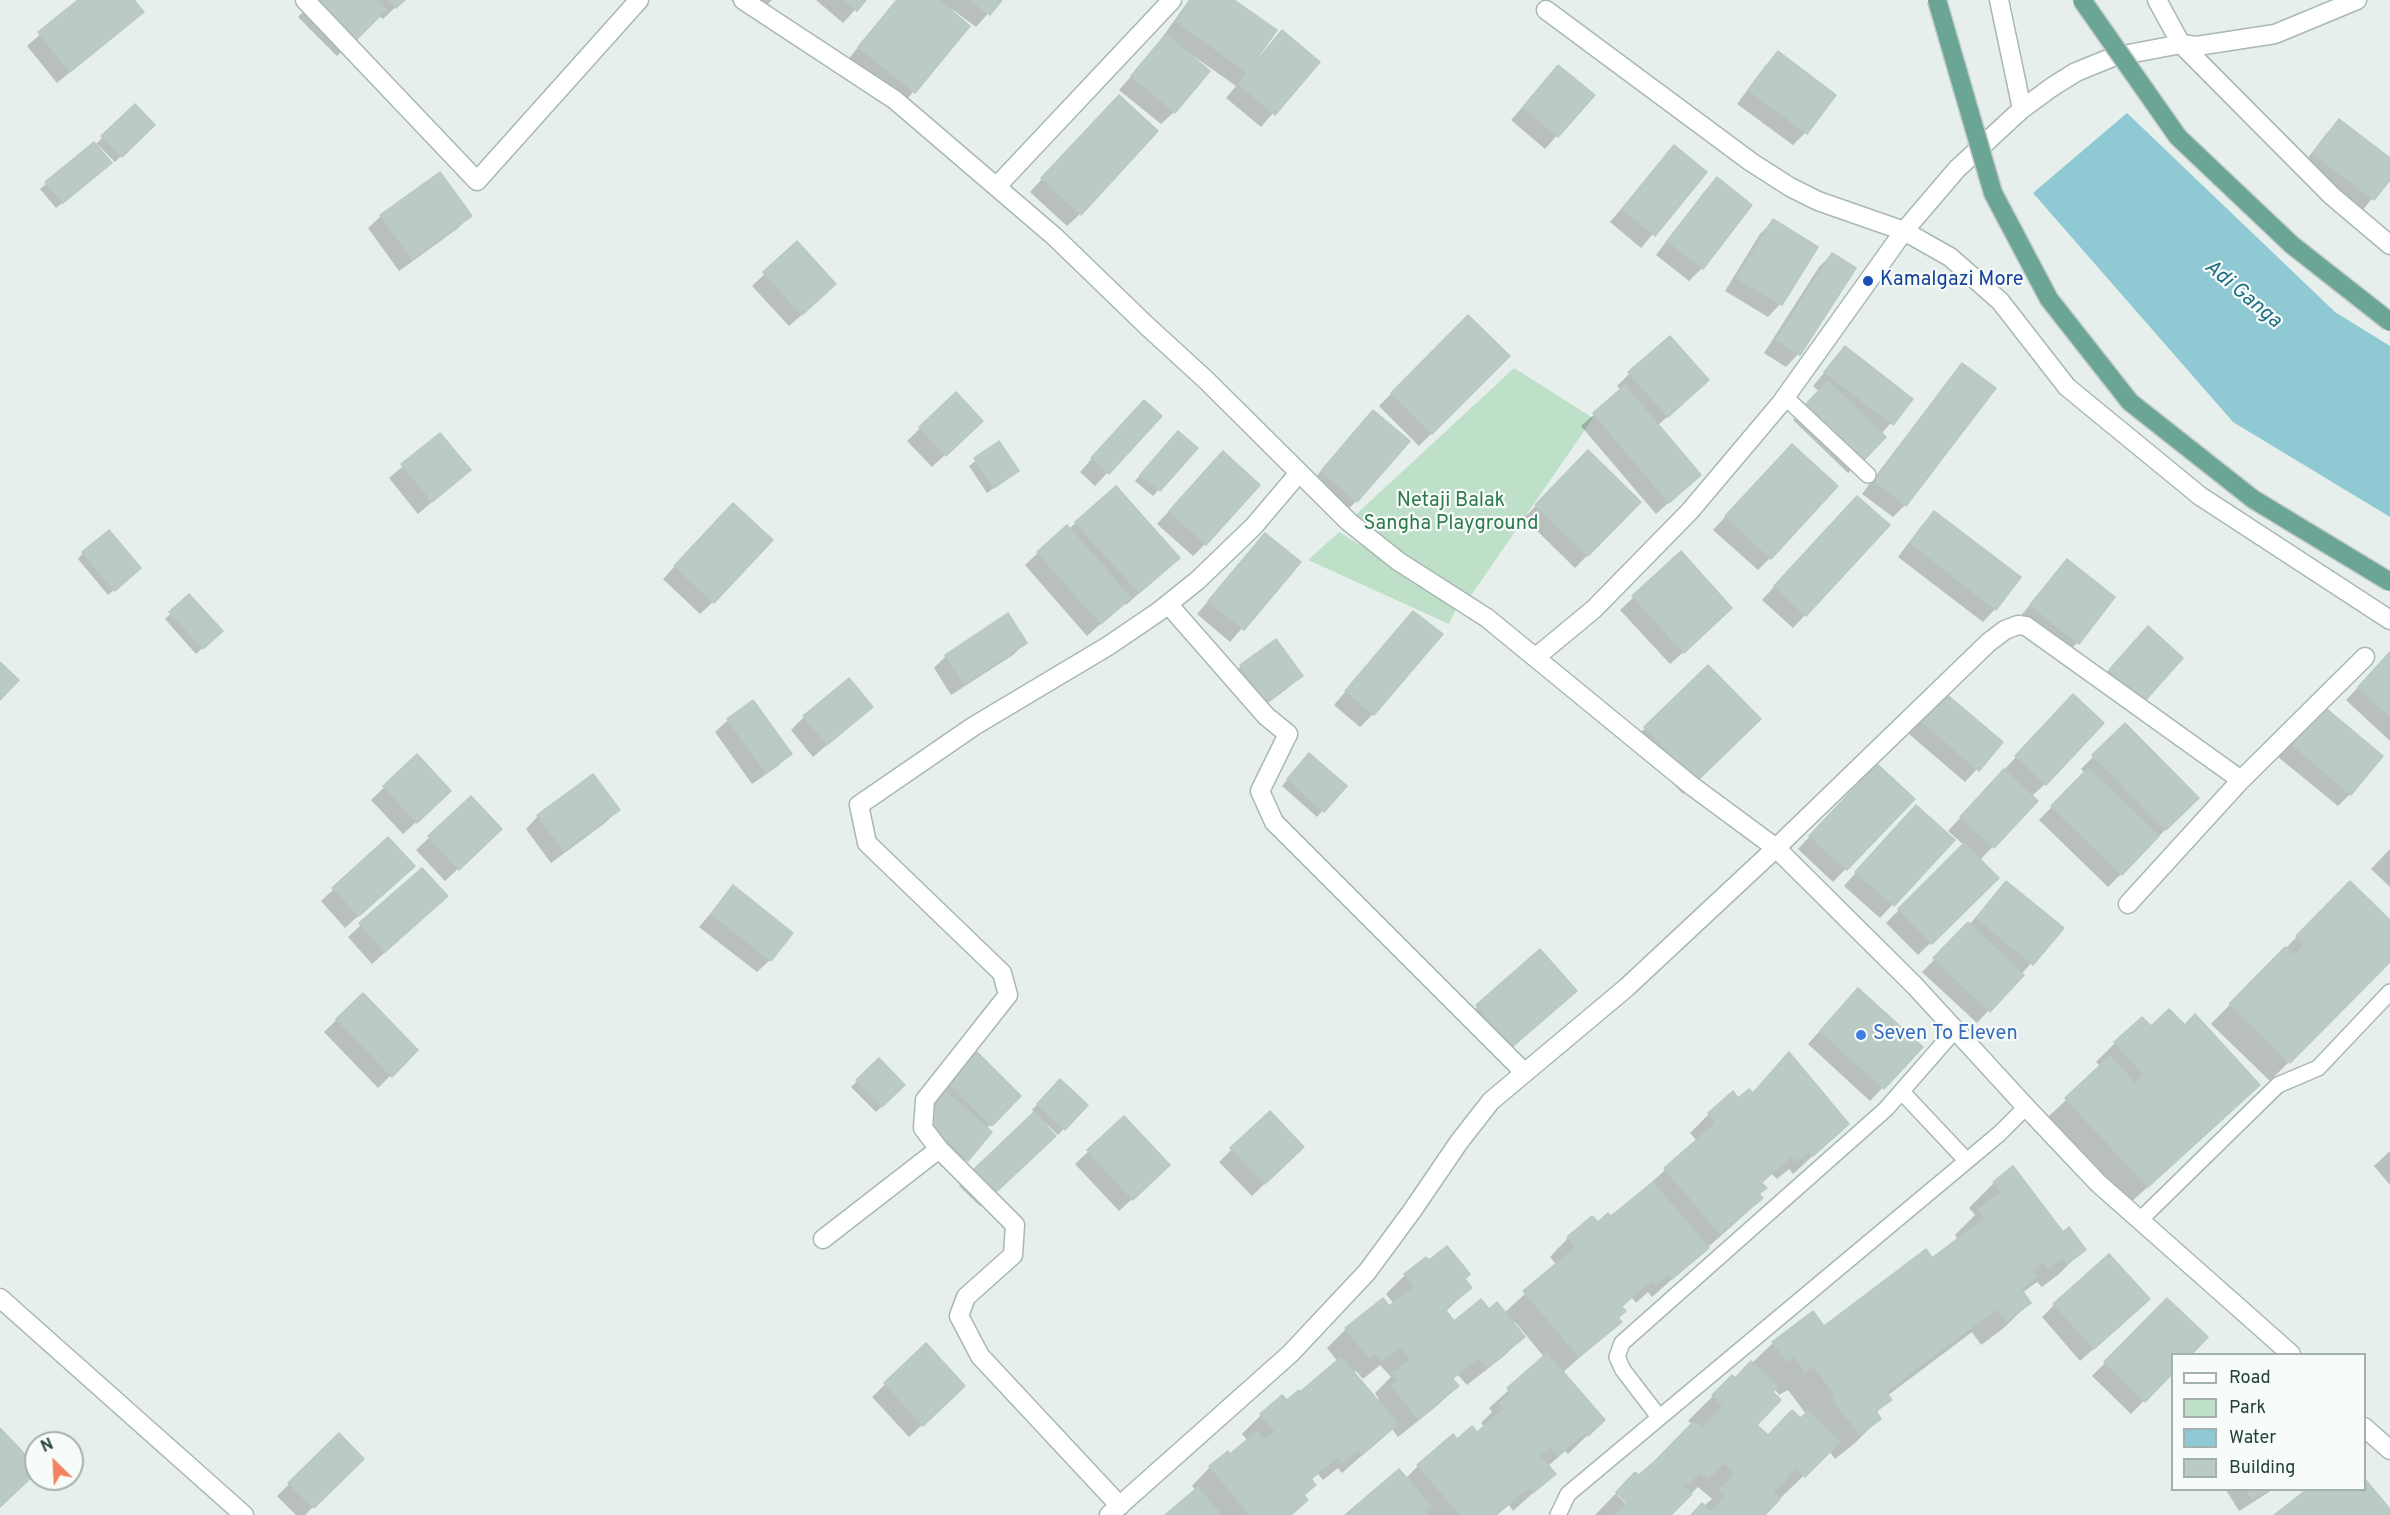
<!DOCTYPE html>
<html>
<head>
<meta charset="utf-8">
<style>
	body { margin:0 }
	#map { position:relative; width:2390px; height:1515px; overflow:hidden; background:#e6efeb; font-family:Overpass,sans-serif }
	canvas { display:block }
	.legend { position:absolute; left:2171px; top:1353px; width:195px; height:138px; box-sizing:border-box; background:#f7fbf9; border:2px solid #a3b1ad; margin:0; padding:8px 10px; list-style:none; font-size:18px; color:#24423a }
	.legend li { display:flex; align-items:center; gap:12px; height:30px }
	.legend b { width:30px; border:2px solid #a3b1ad }
	.north { position:absolute; left:24px; top:1431px; width:60px; height:60px; box-sizing:border-box; background:#f7fbf9; border:2px solid #a3b1ad; border-radius:50%; rotate:336deg; font-size:16px; font-weight:700; line-height:24px; text-align:center; color:#24423a }
	.north::after { content:''; display:block; margin:auto; width:21px; height:27px; background:#f4845f; clip-path:polygon(50% 0,100% 100%,50% 72%,0 100%) }
</style>
</head>
<body>
<div id="map">
<canvas width="2390" height="1515"></canvas>
<ul class="legend">
<li><b style="height:8px;background:#fff"></b>Road</li>
<li><b style="height:16px;background:#bfe0c8"></b>Park</li>
<li><b style="height:16px;background:#8ec9d4"></b>Water</li>
<li><b style="height:16px;background:#bbcac4"></b>Building</li>
</ul>
<div class="north">N</div>
</div>
<script>
const ctx = document.querySelector('canvas').getContext('2d');
ctx.lineJoin = 'round';
function fillPath(path, color) { ctx.fillStyle = color; ctx.fill(path, 'evenodd'); }
const poly = rows => new Path2D(rows.map(r => 'M' + r).join(''));
function trace(path, color, width, dash) { ctx.strokeStyle = color; ctx.lineWidth = width; ctx.lineCap = dash ? 'butt' : 'round'; ctx.setLineDash(dash || []); ctx.stroke(path); }
function drawText(font, color, halo, rows, align = 'center') {
  ctx.font = font + ' Overpass,sans-serif'; ctx.lineWidth = 4.5; ctx.setLineDash([]); ctx.textBaseline = 'middle'; ctx.strokeStyle = halo; ctx.fillStyle = color; for (const [text, x, y, turn = 0] of rows) {
    ctx.save(); ctx.translate(x, y); ctx.rotate((+turn || 0) * Math.PI / 180); ctx.textAlign = isNaN(turn) ? turn : align; if (halo) ctx.strokeText(text, 0, 0); ctx.fillText(text, 0, 0); ctx.restore();
  }
}
fillPath(poly([
	[1514,368,1593,418,1468,600,1349,521],
	[1339,532,1458,605,1449,624,1308,560]
]), '#bfe0c8');
fillPath(poly([
	[2127,113,2335,312,2390,346,2390,517,2233,422,2033,193]
]), '#8ec9d4');
fillPath(poly([
	[80,0,132,0,142,12,57,83,27,46],
	[315,0,403,0,383,19,379,16,337,56,298,17],
	[731,0,772,0,754,18],
	[816,0,864,0,843,23],
	[896,0,1000,0,976,27,953,10,951,12,968,26,902,105,847,61],
	[1189,0,1231,0,1255,62,1270,45,1317,62,1261,127,1226,98,1236,86,1192,55,1174,112,1161,124,1119,90,1166,37,1164,35],
	[1778,53,1805,133,1793,145,1737,104,1765,66],
	[1546,80,1592,95,1545,149,1511,120],
	[135,106,153,125,115,162,97,144,96,145,104,169,56,208,40,189,95,145],
	[1106,109,1080,214,1067,226,1030,192],
	[2339,121,2390,160,2390,177,2361,212,2301,167,2326,134],
	[1674,147,1705,173,1641,248,1610,222],
	[1717,179,1702,268,1689,281,1656,255,1704,192],
	[381,216,470,216,457,229,399,271,368,228],
	[1773,221,1816,247,1780,304,1768,317,1725,291,1760,234],
	[797,244,822,297,789,326,752,286],
	[1832,254,1854,268,1798,354,1786,367,1764,353,1819,267],
	[1468,317,1508,356,1419,446,1379,406],
	[1845,348,1911,400,1881,434,1884,437,1848,473,1793,420,1820,392,1813,386],
	[1962,365,1905,505,1893,517,1862,494,1950,378],
	[1630,373,1694,393,1657,426,1699,475,1656,514,1581,426,1621,390,1617,386],
	[956,394,968,433,932,467,907,441],
	[1131,415,1160,416,1095,486,1080,472],
	[1361,424,1356,501,1344,514,1309,485],
	[440,435,469,470,418,514,389,478],
	[1172,439,1195,448,1153,496,1135,481],
	[999,443,1017,471,987,493,969,466],
	[1588,452,1639,502,1575,568,1524,518],
	[1779,459,1770,558,1758,570,1713,530],
	[1211,466,1205,544,1193,556,1157,524],
	[1845,510,1805,615,1793,628,1762,600],
	[1934,513,1995,609,1983,622,1898,557,1922,525],
	[720,517,713,602,700,614,663,579],
	[1076,523,1178,558,1126,605,1124,603,1087,636,1025,565,1038,553],
	[1265,535,1299,562,1230,642,1197,614],
	[83,553,133,574,108,595,78,559],
	[1681,553,1718,621,1670,664,1620,610],
	[2067,561,2077,643,2065,655,2018,619],
	[189,596,215,636,196,654,165,619],
	[1413,613,1373,714,1360,727,1334,705],
	[1276,641,1301,676,1288,688,1253,714,1228,679,1241,666],
	[2136,641,2143,701,2130,713,2097,683],
	[1026,642,1013,655,951,695,934,668,946,656],
	[2390,654,2390,741,2346,700],
	[1708,668,1759,719,1683,794,1632,741],
	[871,707,813,757,791,730,804,717],
	[1933,707,1977,769,1965,782,1909,734],
	[2060,709,2045,784,2031,797,2036,801,1980,860,1997,878,1918,955,1886,923,1964,845,1948,831],
	[728,720,790,754,778,766,752,784,715,732],
	[2310,720,2350,794,2338,806,2278,757],
	[2125,725,2184,811,2108,887,2039,820,2085,773,2081,769],
	[417,756,437,803,403,834,371,800],
	[1303,761,1344,786,1317,817,1282,786],
	[1865,778,1913,799,1833,882,1798,849],
	[471,798,487,841,445,881,416,850],
	[618,810,605,823,551,863,526,829,538,816],
	[1904,819,1953,840,1880,918,1844,886],
	[2390,849,2390,887,2371,869],
	[421,870,433,909,372,964,348,937],
	[400,878,345,928,321,901,334,889],
	[2006,883,2062,929,1977,1023,1922,972,1969,925],
	[2350,883,2390,922,2390,960,2270,1081,2211,1024],
	[733,887,770,960,757,972,699,927],
	[1540,951,1562,1003,1499,1058,1464,1019],
	[362,995,416,1050,378,1088,324,1032],
	[1845,1003,1921,1047,1870,1101,1808,1044],
	[2115,1043,2239,1103,2128,1205,2047,1118,2101,1067,2096,1062],
	[977,1054,1019,1096,986,1129,990,1132,954,1173,919,1137,935,1095],
	[879,1060,903,1085,876,1112,851,1087],
	[1771,1073,1847,1124,1793,1174,1789,1169,1777,1179,1772,1174,1761,1184,1757,1195,1761,1198,1742,1217,1652,1297,1648,1292,1636,1303,1632,1298,1621,1308,1617,1318,1620,1322,1562,1373,1603,1420,1568,1454,1565,1451,1547,1467,1554,1474,1513,1511,1509,1505,1497,1515,1347,1515,1405,1479,1418,1466,1457,1441,1477,1435,1485,1428,1481,1423,1492,1412,1489,1408,1545,1358,1515,1322,1513,1324,1523,1337,1504,1356,1467,1385,1458,1375,1452,1380,1457,1386,1438,1405,1398,1437,1392,1429,1342,1473,1338,1468,1323,1480,1318,1474,1310,1481,1314,1485,1303,1497,1306,1500,1291,1515,1168,1515,1196,1491,1192,1486,1210,1467,1230,1456,1248,1441,1242,1434,1261,1415,1300,1394,1338,1362,1327,1348,1346,1329,1383,1300,1389,1308,1394,1304,1386,1294,1405,1275,1463,1279,1470,1288,1445,1312,1454,1323,1488,1311,1504,1313,1557,1265,1550,1257,1568,1238,1611,1219,1697,1141,1690,1133,1709,1114,1733,1094,1738,1100,1752,1094],
	[1380,1365,1391,1377,1375,1393,1379,1399,1377,1401,1353,1373,1356,1371,1363,1379],
	[1060,1081,1086,1105,1058,1135,1041,1119,1039,1120,1041,1148,980,1206,959,1186,1035,1113,1032,1110],
	[1269,1113,1302,1147,1252,1196,1219,1162],
	[1124,1118,1155,1178,1119,1211,1075,1164],
	[2390,1151,2390,1185,2374,1166],
	[1994,1183,2084,1249,2059,1274,2042,1287,2037,1282,2022,1293,2029,1303,2005,1327,1981,1345,1972,1332,1887,1396,1890,1399,1876,1413,1880,1418,1855,1443,1835,1459,1829,1451,1763,1515,1693,1515,1712,1499,1698,1487,1669,1515,1595,1515,1635,1474,1639,1477,1692,1424,1688,1421,1732,1377,1735,1379,1773,1343,1824,1328,1932,1260,1958,1240,1955,1235,1975,1215,1969,1208],
	[1774,1388,1779,1395,1788,1390,1806,1414,1801,1420,1768,1436,1755,1425],
	[1619,1493,1633,1507,1631,1509,1617,1495],
	[2167,1300,2206,1338,2189,1354,2172,1354,2172,1372,2131,1414,2092,1376],
	[2054,1305,2135,1312,2080,1361,2042,1317],
	[926,1345,951,1398,909,1437,872,1397],
	[339,1435,362,1459,305,1515,296,1515,277,1496],
	[2226,1490,2272,1490,2239,1511],
	[2309,1490,2364,1490,2390,1512,2390,1515,2277,1515]
]), '#0003');
const building = poly([
	[78,0,134,0,144,12,70,72,38,32,78,0],
	[313,0,376,0,386,10,351,45,313,0],
	[389,0,405,0,396,8,389,0],
	[843,0,866,0,857,11,843,0],
	[897,0,939,0,970,26,915,93,858,47,897,0],
	[969,0,1002,0,990,15,969,0],
	[1191,0,1234,0,1277,30,1247,72,1176,22,1191,0],
	[1282,30,1320,62,1275,115,1238,84,1282,30],
	[1166,34,1210,71,1175,113,1131,76,1166,34],
	[1778,51,1836,95,1807,134,1748,90,1778,51],
	[1558,65,1595,95,1558,137,1523,107,1558,65],
	[1119,95,1158,131,1081,215,1041,178,1119,95],
	[135,104,155,125,122,157,101,136,135,104],
	[2339,119,2390,158,2390,180,2374,200,2313,154,2339,119],
	[94,142,112,163,63,203,45,182,94,142],
	[1674,145,1707,172,1655,236,1622,209,1674,145],
	[440,172,472,216,412,259,380,215,440,172],
	[1717,177,1752,205,1703,269,1667,241,1717,177],
	[1773,219,1818,247,1782,305,1736,278,1773,219],
	[797,241,836,284,802,315,763,272,797,241],
	[1832,253,1856,268,1800,355,1776,340,1832,253],
	[1468,315,1510,356,1432,434,1391,393,1468,315],
	[1670,336,1709,380,1668,417,1628,372,1670,336],
	[1845,346,1913,399,1893,425,1824,372,1845,346],
	[1962,363,1996,388,1906,506,1874,481,1962,363],
	[1828,381,1886,437,1862,462,1804,406,1828,381],
	[1625,385,1701,475,1669,503,1593,413,1625,385],
	[956,392,983,421,946,456,919,427,956,392],
	[1144,400,1162,416,1109,474,1091,458,1144,400],
	[1373,410,1410,441,1357,502,1321,471,1373,410],
	[1178,431,1198,448,1160,491,1140,475,1178,431],
	[440,433,471,470,432,502,401,464,440,433],
	[999,441,1019,471,994,488,974,458,999,441],
	[1792,444,1838,486,1771,559,1725,516,1792,444],
	[1588,450,1641,502,1588,556,1535,505,1588,450],
	[1223,451,1260,485,1206,545,1169,511,1223,451],
	[1116,486,1180,558,1139,593,1075,522,1116,486],
	[1857,496,1890,525,1806,616,1774,586,1857,496],
	[733,503,773,540,714,603,674,566,733,503],
	[1934,511,2021,577,1996,610,1910,543,1934,511],
	[1067,525,1131,598,1101,624,1037,552,1067,525],
	[109,530,141,568,115,591,82,552,109,530],
	[1265,533,1301,562,1244,630,1208,601,1265,533],
	[1681,551,1732,608,1684,653,1632,596,1681,551],
	[2067,559,2115,597,2079,644,2030,605,2067,559],
	[189,594,223,631,203,649,169,612,189,594],
	[1413,611,1443,634,1374,715,1345,691,1413,611],
	[1008,613,1027,643,964,684,945,655,1008,613],
	[2148,626,2183,658,2144,702,2109,670,2148,626],
	[1276,639,1303,676,1266,702,1240,665,1276,639],
	[2390,652,2390,717,2358,687,2390,652],
	[0,662,19,680,0,700,0,662],
	[1708,665,1761,719,1696,782,1644,727,1708,665],
	[849,678,873,707,827,745,803,716,849,678],
	[1945,693,2003,742,1979,771,1921,721,1945,693],
	[2073,694,2104,723,2046,785,2015,756,2073,694],
	[753,700,792,754,766,773,727,719,753,700],
	[2322,705,2383,756,2351,795,2290,743,2322,705],
	[2125,723,2199,798,2166,830,2092,755,2125,723],
	[1309,753,1347,786,1324,812,1287,779,1309,753],
	[417,754,451,791,417,823,383,786,417,754],
	[1877,764,1915,799,1847,870,1809,836,1877,764],
	[2088,768,2159,836,2122,875,2051,806,2088,768],
	[2004,769,2038,801,1994,848,1960,817,2004,769],
	[593,774,620,810,564,851,537,815,593,774],
	[471,796,502,829,459,870,428,836,471,796],
	[1916,805,1955,840,1894,906,1855,872,1916,805],
	[388,837,415,866,359,916,332,888,388,837],
	[1964,843,1999,878,1932,944,1898,909,1964,843],
	[422,868,448,896,385,952,359,923,422,868],
	[2006,881,2064,928,2033,965,1976,918,2006,881],
	[2350,881,2390,920,2390,962,2290,1063,2229,1004,2285,947,2294,955,2304,945,2296,936,2350,881],
	[733,885,793,933,771,961,711,914,733,885],
	[1968,922,2024,975,1990,1012,1933,958,1968,922],
	[1540,949,1577,991,1512,1047,1476,1005,1540,949],
	[1858,988,1923,1047,1884,1089,1820,1031,1858,988],
	[363,993,418,1050,392,1077,336,1019,363,993],
	[2169,1009,2185,1025,2195,1014,2260,1085,2148,1187,2065,1098,2110,1056,2135,1083,2144,1075,2114,1042,2142,1017,2151,1026,2169,1009],
	[977,1052,1021,1096,992,1126,947,1082,977,1052],
	[1789,1052,1849,1124,1813,1156,1809,1151,1797,1162,1792,1156,1761,1182,1767,1188,1759,1194,1763,1198,1720,1234,1664,1168,1716,1123,1708,1113,1733,1091,1738,1098,1749,1089,1753,1093,1789,1052],
	[879,1058,905,1085,882,1107,856,1080,879,1058],
	[1060,1079,1088,1105,1065,1130,1037,1104,1060,1079],
	[943,1089,992,1132,968,1161,931,1124,930,1105,943,1089],
	[1270,1111,1304,1147,1265,1184,1230,1148,1270,1111],
	[1034,1112,1056,1136,993,1195,971,1172,1034,1112],
	[1124,1116,1170,1165,1133,1200,1087,1150,1124,1116],
	[2013,1166,2063,1232,2069,1227,2086,1250,2067,1264,2063,1258,2048,1269,2043,1262,2032,1271,2037,1277,2021,1289,2031,1303,2007,1321,1997,1309,1886,1392,1892,1400,1876,1411,1881,1419,1860,1435,1832,1399,1836,1396,1813,1366,1805,1372,1794,1357,1787,1362,1772,1342,1813,1311,1824,1326,1926,1249,1932,1258,1985,1218,1978,1209,2001,1193,1993,1182,2013,1166],
	[1653,1182,1709,1248,1672,1279,1668,1274,1656,1285,1652,1280,1621,1306,1626,1311,1618,1318,1622,1322,1579,1357,1523,1291,1576,1247,1567,1237,1592,1216,1598,1222,1608,1213,1611,1216,1653,1182],
	[1447,1246,1470,1274,1465,1279,1472,1288,1445,1309,1454,1321,1481,1299,1489,1309,1497,1302,1525,1337,1487,1367,1478,1358,1452,1378,1459,1386,1418,1419,1391,1385,1398,1380,1392,1373,1410,1359,1400,1347,1382,1361,1376,1353,1369,1358,1345,1328,1383,1298,1389,1306,1414,1287,1404,1274,1426,1257,1429,1260,1447,1246],
	[2109,1254,2150,1299,2094,1349,2053,1304,2109,1254],
	[2167,1298,2208,1337,2192,1354,2172,1354,2172,1374,2145,1402,2104,1362,2167,1298],
	[926,1343,965,1386,923,1426,884,1383,926,1343],
	[1547,1353,1605,1420,1588,1436,1585,1433,1558,1456,1550,1447,1540,1456,1556,1474,1533,1493,1529,1488,1494,1515,1460,1515,1417,1465,1453,1434,1457,1439,1472,1426,1477,1432,1504,1409,1499,1403,1511,1393,1507,1388,1547,1353],
	[1341,1357,1398,1424,1362,1455,1358,1450,1343,1463,1338,1456,1311,1479,1316,1485,1304,1495,1308,1500,1291,1515,1250,1515,1209,1466,1228,1451,1230,1454,1257,1431,1264,1440,1275,1431,1260,1414,1282,1395,1287,1400,1299,1390,1300,1392,1341,1357],
	[1751,1361,1778,1387,1773,1392,1781,1400,1757,1425,1768,1435,1792,1410,1801,1418,1808,1411,1840,1442,1805,1477,1796,1468,1773,1492,1780,1499,1765,1515,1691,1515,1702,1503,1711,1512,1725,1496,1719,1490,1735,1474,1724,1463,1708,1479,1700,1472,1689,1484,1687,1481,1683,1485,1692,1494,1671,1515,1615,1515,1627,1503,1616,1492,1635,1472,1639,1475,1656,1460,1694,1421,1702,1428,1723,1406,1712,1395,1732,1375,1735,1378,1751,1361],
	[0,1428,36,1466,36,1473,0,1507,0,1428],
	[339,1433,364,1459,314,1508,288,1483,339,1433],
	[1399,1469,1431,1506,1424,1512,1427,1515,1345,1515,1399,1469],
	[2364,1478,2390,1509,2390,1515,2274,1515,2306,1490,2364,1490,2364,1478],
	[1198,1487,1221,1515,1165,1515,1198,1487],
	[2246,1490,2267,1490,2252,1499,2246,1490]
]);
fillPath(building, '#bbcac4');
trace(building, '#b8c9c2', 1.5);
const lane = poly([
	[1785,397,1868,475],
	[1902,1092,1966,1160],
	[2140,1220,2278,1085,2318,1068,2390,992],
	[1659,1417,1623,1370,1617,1357,1622,1343,1886,1109,1955,1030],
	[1558,1515,1568,1494,1999,1134,2026,1107]
]);
const street = poly([
	[305,0,477,181,639,0],
	[743,0,895,100,1055,237,1147,326,1206,380,1349,522,1398,561,1487,618,1692,786,1776,848,1915,986,2026,1107,2098,1183,2291,1354],
	[1999,0,2022,109],
	[2157,0,2181,44,2332,196,2390,245],
	[1546,10,1751,162,1790,187,1818,201,1904,231,1950,257,2000,301,2067,387,2200,496,2390,620],
	[997,186,1172,0],
	[1168,604,1266,716,1288,734,1260,791,1274,822,1524,1072],
	[1536,657,1594,609,1690,511,1781,403,1904,231,1957,169,2022,109,2052,87,2076,72,2113,57,2181,44,2197,46,2275,34,2357,0],
	[2128,904,2241,780,2365,657],
	[939,1149,923,1128,925,1100,1008,995,1002,973,867,843,859,805,974,726,1108,646,1158,612,1198,580,1254,526,1298,474],
	[823,1239,939,1149,1015,1225,1013,1255,966,1297,959,1316,980,1356,1120,1506],
	[0,1298,244,1515],
	[2364,1427,2390,1450],
	[1109,1515,1290,1354,1367,1272,1412,1211,1459,1142,1491,1101,1626,988,1776,848,1989,642,2005,630,2018,625,2026,626,2241,780]
]);
trace(lane, '#a8b8b2', 18);
trace(street, '#a8b8b2', 21);
trace(lane, '#fff', 15);
trace(street, '#fff', 18);
const primaryBridge = poly([
	[1937,0,1993,193,2049,299,2130,402,2253,499,2390,582],
	[2082,0,2178,137,2292,245,2390,322]
]);
trace(primaryBridge, '#c2cac8', 21, []);
trace(primaryBridge, '#6aa596', 18);
for (const [x, y, r, color] of [
	[1868,281,6,"#1a4fb4"],
	[1861,1035,6,"#3f7fe0"]
]) { const dot = new Path2D(); dot.arc(x, y, r, 0, 2 * Math.PI); ctx.fillStyle = color; ctx.fill(dot); trace(dot, '#f7fbf9', 2); }
drawText('20px', '#164399', '#f7fbf9', [
	["Kamalgazi More",1880,281]
], 'left');
drawText('20px', '#2d7a4b', '#f7fbf9', [
	["Netaji Balak",1451,502],
	["Sangha Playground",1451,525]
]);
drawText('20px', '#366cbe', '#f7fbf9', [
	["Seven To Eleven",1873,1035]
], 'left');
drawText('italic 21px', '#1c6f80', '#f7fbf9', [
	["Adi Ganga",2242,295,40]
]);
</script>
</body>
</html>
